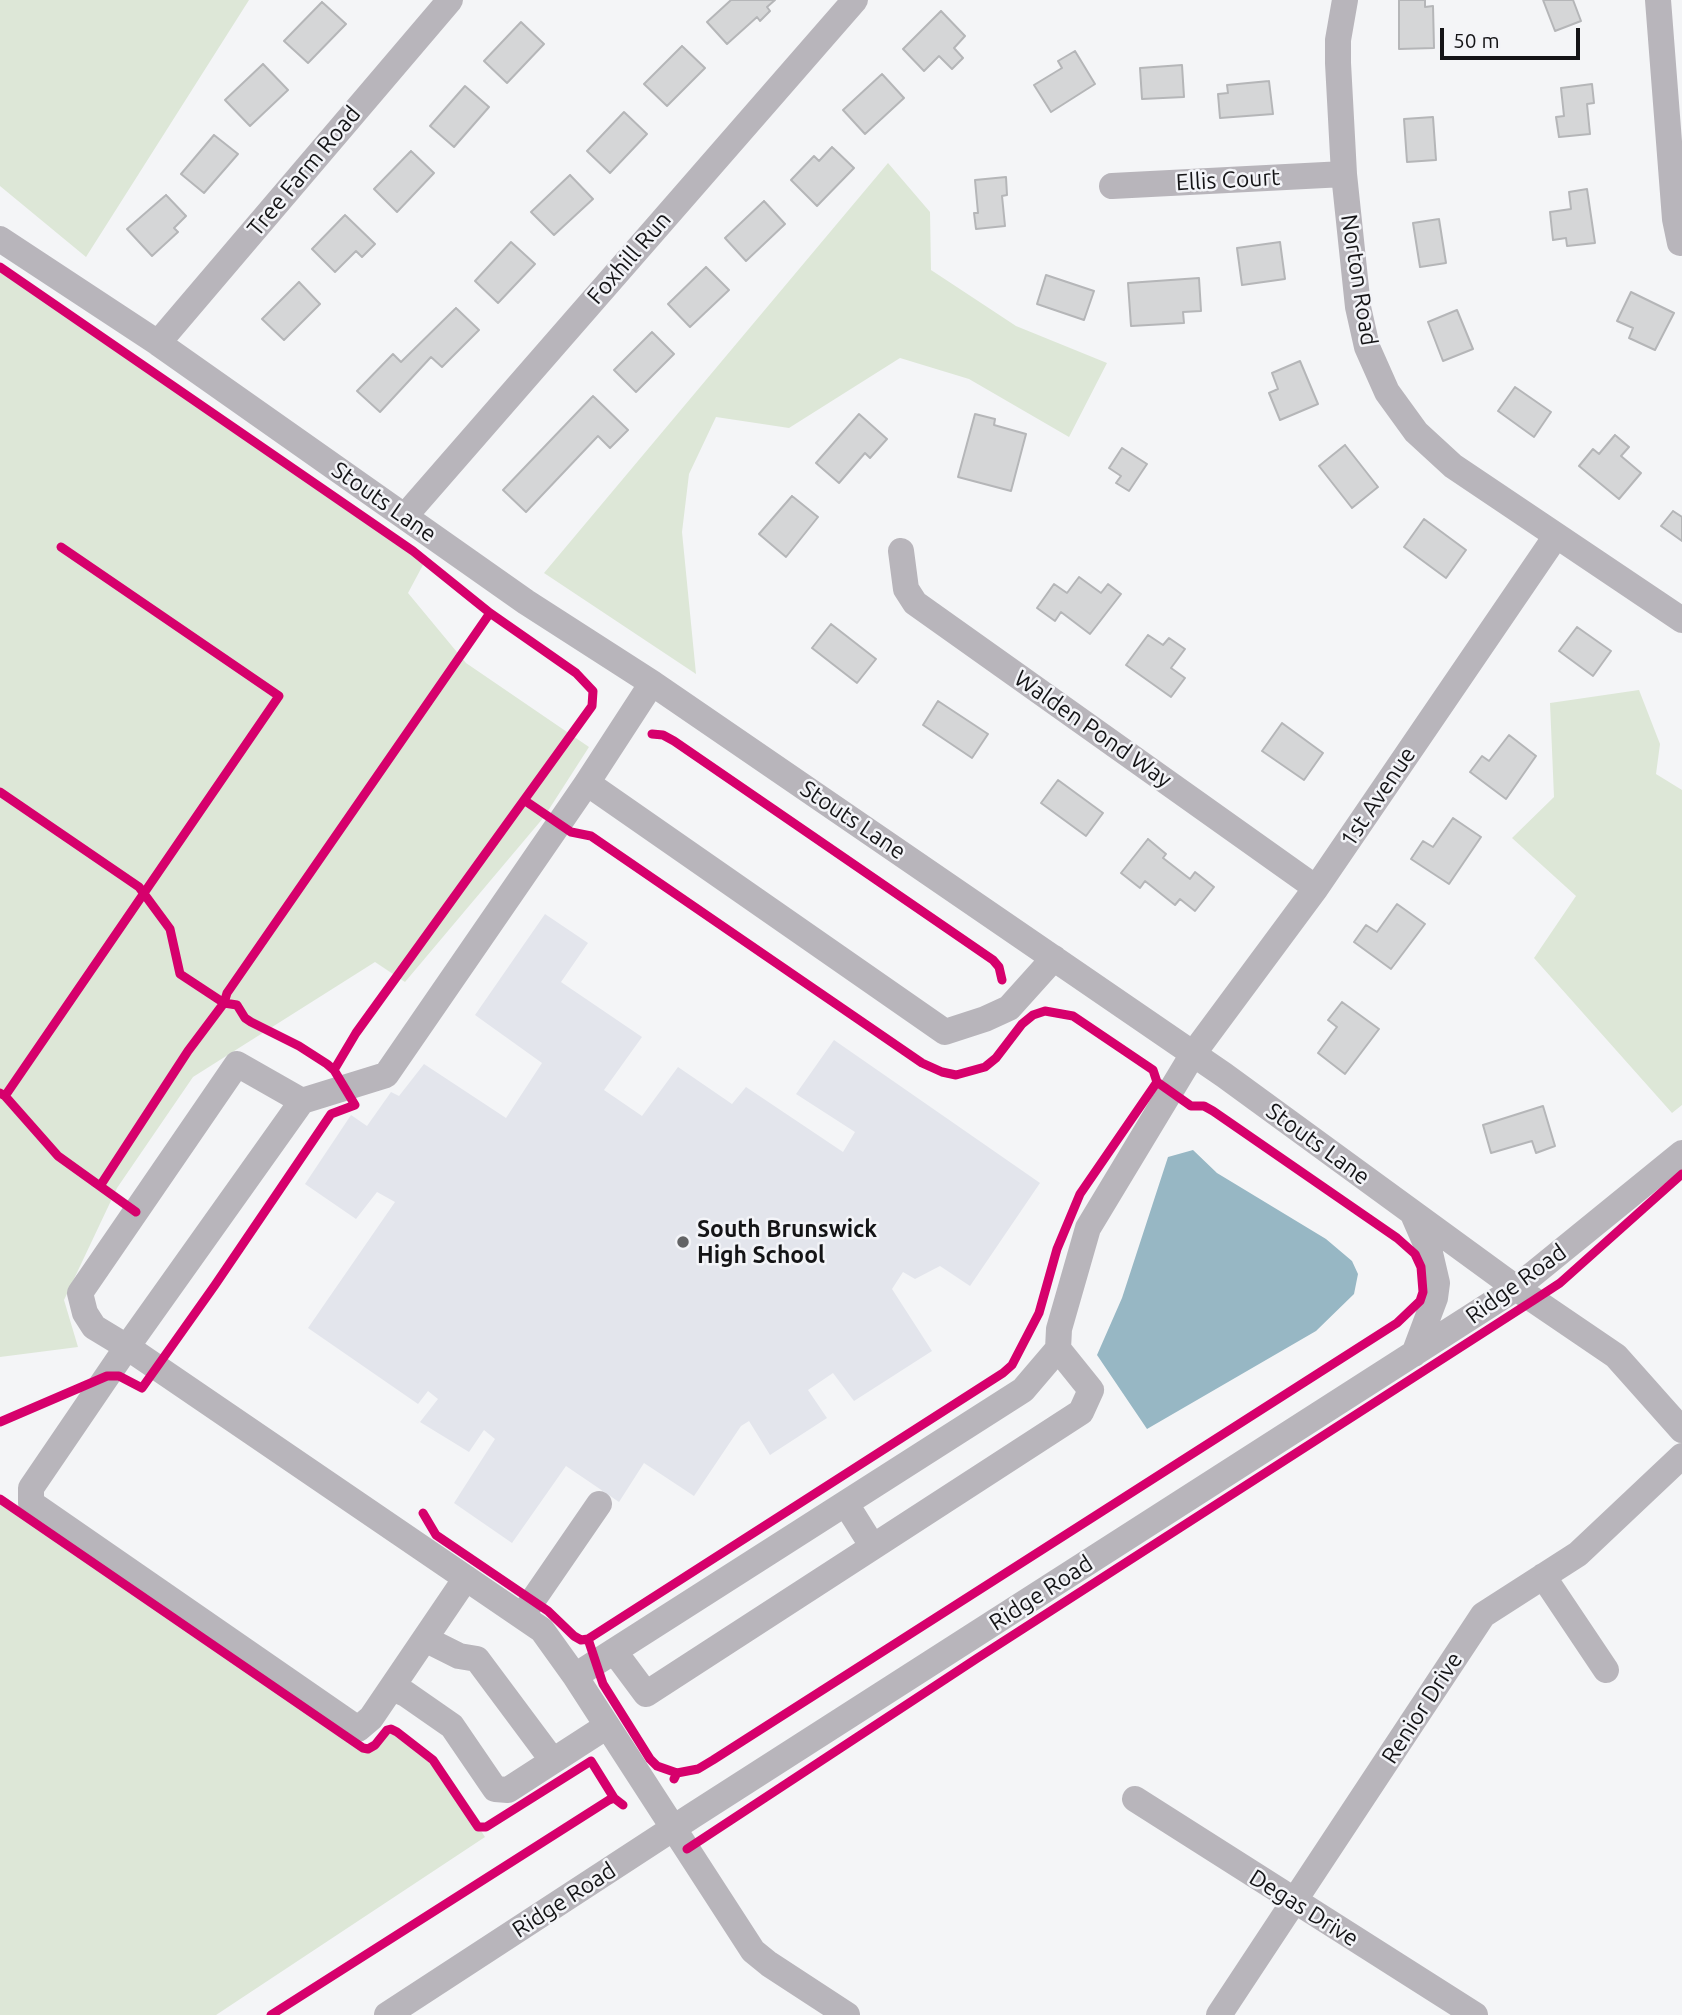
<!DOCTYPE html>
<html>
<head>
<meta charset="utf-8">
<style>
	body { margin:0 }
	#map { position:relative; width:1682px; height:2015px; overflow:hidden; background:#f4f5f7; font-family:Ubuntu,sans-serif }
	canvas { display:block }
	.scale { position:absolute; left:1440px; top:28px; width:140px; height:32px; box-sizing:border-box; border:4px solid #141416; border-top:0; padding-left:9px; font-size:21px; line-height:24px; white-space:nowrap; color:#141416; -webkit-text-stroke:5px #f3f4f8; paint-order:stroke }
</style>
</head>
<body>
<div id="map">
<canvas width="1682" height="2015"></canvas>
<div class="scale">50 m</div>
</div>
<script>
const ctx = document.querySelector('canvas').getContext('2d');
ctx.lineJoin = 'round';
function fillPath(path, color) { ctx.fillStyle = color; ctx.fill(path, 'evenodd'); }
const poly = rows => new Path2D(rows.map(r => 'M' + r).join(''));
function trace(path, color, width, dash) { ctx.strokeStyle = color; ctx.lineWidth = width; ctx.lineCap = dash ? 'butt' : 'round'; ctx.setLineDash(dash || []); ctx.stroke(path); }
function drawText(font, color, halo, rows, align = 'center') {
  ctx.font = font + ' Ubuntu,sans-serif'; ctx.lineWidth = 5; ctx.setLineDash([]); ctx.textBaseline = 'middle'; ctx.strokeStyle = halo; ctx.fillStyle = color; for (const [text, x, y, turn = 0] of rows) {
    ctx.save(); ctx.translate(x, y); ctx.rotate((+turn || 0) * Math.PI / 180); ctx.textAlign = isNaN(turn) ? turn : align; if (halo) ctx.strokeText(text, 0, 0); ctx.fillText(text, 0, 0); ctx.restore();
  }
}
fillPath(poly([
	[545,914,588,943,561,982,642,1037,604,1090,642,1116,678,1067,732,1104,746,1087,843,1152,855,1132,796,1094,834,1040,1040,1183,970,1286,940,1266,915,1279,903,1272,892,1289,932,1351,854,1401,833,1373,808,1390,827,1418,770,1455,749,1421,741,1426,694,1496,644,1463,619,1502,566,1466,512,1543,454,1503,495,1439,484,1430,469,1452,420,1422,438,1399,428,1391,418,1404,308,1328,395,1202,377,1192,356,1219,305,1184,351,1115,367,1126,391,1092,399,1096,424,1064,506,1118,542,1063,475,1015]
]), '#e3e5ec');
fillPath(poly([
	[0,0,249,0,86,257,0,186],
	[888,163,930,212,931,270,1016,326,1107,363,1069,437,969,379,900,358,789,428,716,417,689,474,682,532,696,674,544,573],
	[0,269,424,563,408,593,466,663,589,747,544,817,405,982,375,962,193,1077,117,1188,64,1300,78,1347,0,1357],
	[1639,690,1660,744,1656,774,1682,790,1682,1105,1672,1113,1534,958,1576,896,1512,838,1554,797,1550,703],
	[0,1497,370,1753,392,1729,433,1756,485,1837,216,2015,0,2015]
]), '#dde7d7');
fillPath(poly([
	[1193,1150,1217,1173,1326,1239,1352,1261,1358,1274,1354,1294,1316,1331,1147,1429,1097,1355,1122,1298,1168,1157]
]), '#97b7c4');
const building = poly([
	[731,0,775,0,767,7,770,11,760,21,757,17,727,44,707,22,731,0],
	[1399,0,1425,0,1425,7,1433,6,1434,48,1399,49,1399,0],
	[1543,0,1573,0,1581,21,1555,31,1543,0],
	[322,2,346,24,308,63,284,41,322,2],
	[941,11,965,36,954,48,963,58,952,69,939,56,924,71,903,49,941,11],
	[521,22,544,44,507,83,484,61,521,22],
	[682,46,705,68,667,106,644,84,682,46],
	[1075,51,1095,84,1051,112,1034,85,1062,68,1058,61,1075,51],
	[263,64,288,90,250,126,225,100,263,64],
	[1182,65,1184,97,1142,99,1140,68,1182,65],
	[882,74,904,98,865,134,843,110,882,74],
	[1269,81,1273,114,1220,118,1218,94,1228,93,1227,85,1269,81],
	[1592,84,1594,103,1587,104,1590,134,1559,137,1556,117,1564,116,1561,88,1592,84],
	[465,86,489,107,454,147,430,126,465,86],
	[624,112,647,134,610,173,587,151,624,112],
	[1433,117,1436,160,1407,162,1404,119,1433,117],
	[214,135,238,154,204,193,181,174,214,135],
	[832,147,854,168,817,206,791,180,814,156,819,161,832,147],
	[411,151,434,173,397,212,374,189,411,151],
	[570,175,593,199,554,235,531,212,570,175],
	[1006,177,1007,195,1002,196,1005,226,976,229,974,213,978,213,975,180,1006,177],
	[1587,189,1595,243,1567,246,1566,238,1553,240,1550,212,1571,209,1569,192,1587,189],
	[166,195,186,216,174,228,178,232,152,256,127,229,166,195],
	[764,201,785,224,746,261,725,238,764,201],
	[345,215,375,244,362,257,356,251,335,272,312,249,345,215],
	[1439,219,1446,263,1420,267,1413,223,1439,219],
	[511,242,535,264,498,303,475,281,511,242],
	[1280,242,1285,279,1242,285,1237,248,1280,242],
	[706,267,729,290,690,327,668,304,706,267],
	[1046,275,1094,291,1084,320,1037,304,1046,275],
	[1199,278,1201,311,1183,312,1184,323,1131,326,1128,283,1199,278],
	[299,282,320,304,284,340,262,319,299,282],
	[1631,292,1674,313,1655,350,1629,338,1633,328,1617,321,1631,292],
	[456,308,479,330,442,367,431,357,380,412,357,391,393,354,401,362,456,308],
	[1457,310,1473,349,1443,361,1428,322,1457,310],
	[652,332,674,354,636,392,614,370,652,332],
	[1300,361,1318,404,1280,420,1269,393,1278,389,1272,373,1300,361],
	[1515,387,1551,412,1534,437,1498,411,1515,387],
	[593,396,628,430,610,448,598,436,526,512,503,490,593,396],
	[859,414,887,439,870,458,865,453,839,483,816,463,859,414],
	[975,414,995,419,994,425,1026,434,1011,491,958,477,975,414],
	[1615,435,1629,447,1621,456,1641,473,1619,499,1579,466,1593,449,1599,454,1615,435],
	[1345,445,1378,487,1352,508,1319,466,1345,445],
	[1122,448,1147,464,1129,491,1116,483,1121,476,1109,468,1122,448],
	[792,496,818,517,786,557,759,534,792,496],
	[1673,511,1682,517,1682,541,1661,526,1673,511],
	[1424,519,1466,550,1446,578,1404,547,1424,519],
	[1079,577,1101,593,1108,584,1121,594,1090,634,1061,612,1055,621,1037,608,1054,584,1067,593,1079,577],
	[831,624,876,659,857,683,812,648,831,624],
	[1577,627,1611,651,1593,676,1559,651,1577,627],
	[1148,635,1163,645,1169,638,1185,649,1171,668,1185,678,1171,697,1126,665,1148,635],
	[938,701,988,734,972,758,923,725,938,701],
	[1282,723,1323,753,1304,780,1262,751,1282,723],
	[1509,735,1536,756,1506,799,1470,772,1482,756,1489,761,1509,735],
	[1058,780,1103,813,1086,836,1041,803,1058,780],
	[1453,818,1481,837,1449,884,1411,859,1423,841,1433,847,1453,818],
	[1148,839,1166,854,1163,858,1190,879,1195,872,1214,887,1195,911,1180,899,1175,905,1145,881,1140,888,1121,873,1148,839],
	[1397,904,1425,924,1391,969,1354,942,1366,925,1377,932,1397,904],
	[1342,1002,1379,1029,1345,1074,1318,1053,1337,1027,1328,1020,1342,1002],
	[1543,1106,1555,1146,1536,1153,1532,1141,1491,1153,1483,1125,1543,1106]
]);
fillPath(building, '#d5d6d7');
trace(building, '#b5b6b8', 2);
trace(poly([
	[1345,0,1338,40,1338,63,1344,174,1358,307,1367,347,1387,392,1416,432,1453,466,1682,620],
	[1658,0,1675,219,1680,243],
	[1112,186,1344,174],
	[0,239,158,343,526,602,652,683,1224,1075,1516,1288,1616,1356,1682,1430],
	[158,343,450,0],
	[405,516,855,0],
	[901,551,906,589,915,603,1316,888],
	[587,783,945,1032,985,1019,1009,1008,1054,958],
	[302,1101,237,1064,80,1293,85,1313,94,1327,127,1347,31,1488,31,1503,358,1729,371,1718,466,1578],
	[1413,1214,1430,1253,1437,1283,1435,1298,1414,1354],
	[846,1504,873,1547],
	[1543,1576,1606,1670],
	[522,1616,599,1504],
	[425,1639,459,1656,477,1659,553,1761],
	[614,1651,646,1694,1081,1412,1091,1390,1058,1349,1059,1329,1088,1228,1193,1054,1316,888,1556,536],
	[575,1676,542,1630,127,1347,302,1101,386,1075,587,783,652,683],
	[392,1688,406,1694,452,1726,495,1789,508,1790,607,1726],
	[1135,1799,1475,2015],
	[387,2015,692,1816,1516,1288,1682,1153],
	[847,2015,769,1964,753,1951,575,1676,1023,1390,1058,1349],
	[1219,2015,1483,1615,1578,1554,1682,1456]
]), '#b8b5bb', 26);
trace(poly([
	[0,267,413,551,490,613,576,673,593,691,592,706,356,1033,334,1070],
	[652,734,663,735,674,741,993,960,999,967,1002,980],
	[0,792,139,887,170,929,180,974,224,1003,188,1051,100,1186],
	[524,800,571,832,591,836,922,1063,942,1072,956,1075,985,1067,996,1058,1022,1024,1033,1015,1045,1011,1073,1016,1153,1070,1157,1082],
	[0,1093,5,1096,279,696,61,547],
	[5,1096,58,1156,136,1212],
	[0,1422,107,1376,119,1376,142,1388,215,1285,331,1114,355,1105,334,1070,327,1064,299,1046,251,1022,245,1018,237,1005,224,1003,227,993,490,613],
	[0,1499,363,1748,368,1749,375,1745,387,1730,391,1729,397,1732,433,1760,478,1827,486,1827,591,1761,614,1798],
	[423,1513,436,1535,548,1611,574,1636,581,1640,588,1639,1003,1373,1012,1365,1039,1313,1057,1249,1080,1194,1157,1082,1191,1106,1204,1106,1213,1111,1397,1238,1415,1254,1421,1267,1423,1292,1420,1301,1397,1323,713,1760,698,1769,677,1773,674,1779],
	[588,1639,603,1684,650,1759,657,1766,677,1773],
	[687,1849,976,1659,1534,1300,1560,1283,1682,1174],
	[271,2015,609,1800,614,1798,623,1805]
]), '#d6006c', 9);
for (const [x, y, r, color] of [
	[683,1242,7,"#626365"]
]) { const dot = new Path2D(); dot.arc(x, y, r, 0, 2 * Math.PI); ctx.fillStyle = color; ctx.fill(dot); trace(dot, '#f3f4f8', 2.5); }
drawText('23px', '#141416', '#f3f4f8', [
	["Tree Farm Road",304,171,-50],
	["Ellis Court",1228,180,-3],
	["Foxhill Run",629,258,-49],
	["Norton Road",1359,280,81],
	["Stouts Lane",384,502,35],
	["Walden Pond Way",1093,729,35],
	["1st Avenue",1378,797,-56],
	["Stouts Lane",853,820,34],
	["Stouts Lane",1318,1144,36],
	["Ridge Road",1516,1284,-36],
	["Ridge Road",1041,1593,-33],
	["Renior Drive",1422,1708,-57],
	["Ridge Road",564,1900,-33],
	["Degas Drive",1304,1908,32]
]);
drawText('bold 23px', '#141416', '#f3f4f8', [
	["South Brunswick",697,1229],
	["High School",697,1255]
], 'left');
</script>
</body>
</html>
